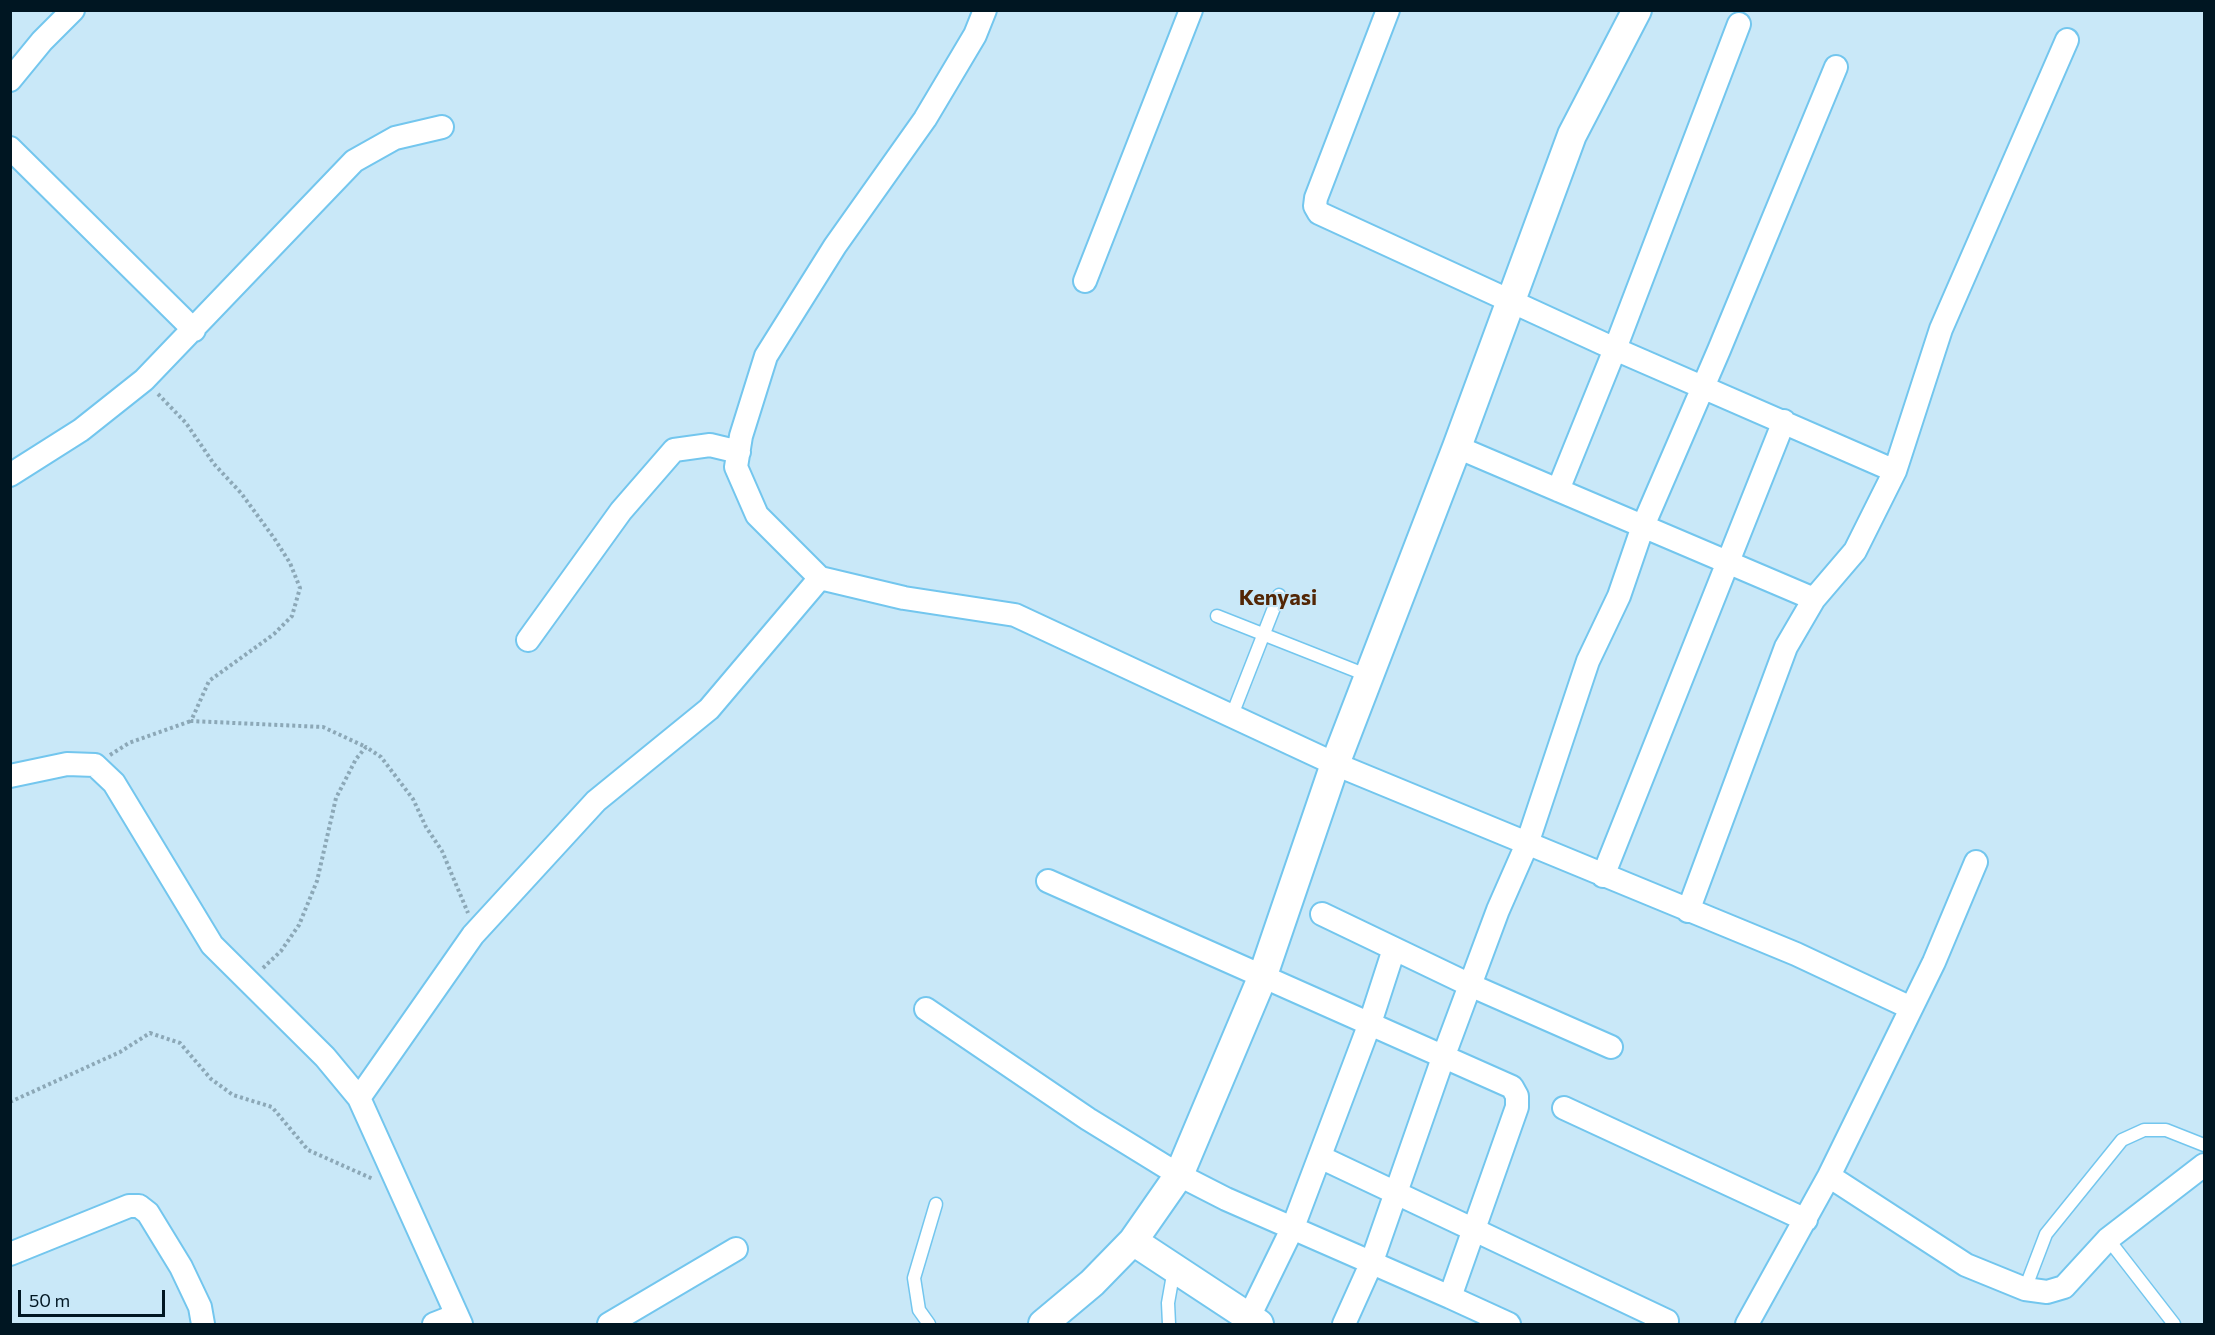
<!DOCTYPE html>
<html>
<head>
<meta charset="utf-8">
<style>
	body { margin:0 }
	#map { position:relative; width:2215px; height:1335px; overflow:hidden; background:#c9e8f8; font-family:Commissioner,sans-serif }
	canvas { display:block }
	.frame { position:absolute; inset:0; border:12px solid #001622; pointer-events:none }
	.scale { position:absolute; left:18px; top:1290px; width:147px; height:27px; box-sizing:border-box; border:3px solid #001622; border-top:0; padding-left:8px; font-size:18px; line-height:21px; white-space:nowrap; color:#001622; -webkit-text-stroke:4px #c9e8f8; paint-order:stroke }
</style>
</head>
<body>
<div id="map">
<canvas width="2215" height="1335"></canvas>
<div class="frame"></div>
<div class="scale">50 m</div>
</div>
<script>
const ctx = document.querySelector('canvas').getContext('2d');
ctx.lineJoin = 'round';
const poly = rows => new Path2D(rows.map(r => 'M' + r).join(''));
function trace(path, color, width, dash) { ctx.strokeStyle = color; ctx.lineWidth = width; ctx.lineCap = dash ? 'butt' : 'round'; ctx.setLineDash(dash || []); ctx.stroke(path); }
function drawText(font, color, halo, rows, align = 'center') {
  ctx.font = font + ' Commissioner,sans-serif'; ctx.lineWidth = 4.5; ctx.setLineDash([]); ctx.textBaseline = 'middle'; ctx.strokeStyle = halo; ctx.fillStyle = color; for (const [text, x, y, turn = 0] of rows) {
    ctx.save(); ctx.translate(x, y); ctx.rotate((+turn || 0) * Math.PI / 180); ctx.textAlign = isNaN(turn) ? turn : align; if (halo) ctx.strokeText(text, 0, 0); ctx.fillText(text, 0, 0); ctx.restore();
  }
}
const service = poly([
	[1217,616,1369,676],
	[1232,715,1279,595],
	[2108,1239,2174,1324],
	[2025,1289,2046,1234,2122,1140,2144,1130,2166,1130,2204,1145],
	[929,1324,919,1310,914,1278,936,1204],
	[1169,1324,1168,1303,1174,1269]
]);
const minor = poly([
	[985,10,975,35,925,119,835,246,766,356,741,436,736,467,757,515,820,578,904,598,1015,615,1335,764,1796,954,1911,1008],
	[1388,10,1316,198,1315,206,1319,213,1615,349,1895,471],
	[10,80,42,41,73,10],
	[10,148,194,330],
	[1085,281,1191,10],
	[1457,447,1814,599],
	[10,475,81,430,144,380,354,161,395,138,442,127],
	[1558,490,1615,349,1739,24],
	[528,640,621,511,674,450,710,445,739,452],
	[10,776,67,764,95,765,114,783,212,945,325,1057,359,1098],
	[1603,876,1784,421],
	[1688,911,1786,647,1814,599,1855,551,1895,471,1941,329,2067,40],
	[1322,914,1470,985,1611,1047],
	[926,1009,1088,1119,1179,1175,1226,1199,1450,1297,1517,1107,1517,1096,1512,1087,1048,881],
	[1564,1108,1806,1220],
	[1320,1157,1667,1321],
	[1829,1176,1966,1265,2025,1289,2047,1292,2064,1287,2108,1239,2204,1165],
	[10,1254,129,1206,139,1206,148,1213,181,1267,200,1307,203,1324],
	[1450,1297,1509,1324],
	[1249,1317,1293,1227,1370,1023,1394,949],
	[434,1324,457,1315],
	[461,1324,359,1098,473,935,596,801,709,709,820,578],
	[609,1324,736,1249],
	[1344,1324,1371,1264,1444,1055,1498,910,1527,844,1588,661,1619,596,1643,526,1719,350,1836,67],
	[1747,1324,1829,1176,1934,962,1976,862]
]);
const tertiary = poly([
	[1133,1241,1259,1324],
	[1043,1324,1092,1283,1133,1241,1179,1175,1262,978,1335,764,1457,447,1572,135,1637,10]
]);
trace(service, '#73c6ee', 15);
trace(minor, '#73c6ee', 26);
trace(tertiary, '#73c6ee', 32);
trace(poly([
	[158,394,186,423,214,464,241,493,274,538,290,563,300,588,292,616,274,634,209,681,191,721,323,727,366,747],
	[110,755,129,743,191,721],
	[263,968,281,951,299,925,317,881,336,798,356,759,366,747,381,757,413,799,426,827,442,851,468,913],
	[10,1102,120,1052,150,1033,180,1043,211,1079,233,1095,272,1107,308,1150,373,1179]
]), '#8ca8b7', 4, [3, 3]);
trace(service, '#fff', 12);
trace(minor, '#fff', 22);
trace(tertiary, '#fff', 28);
drawText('bold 22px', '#532605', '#c9e8f8', [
	["Kenyasi",1278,598]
]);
</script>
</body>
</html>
